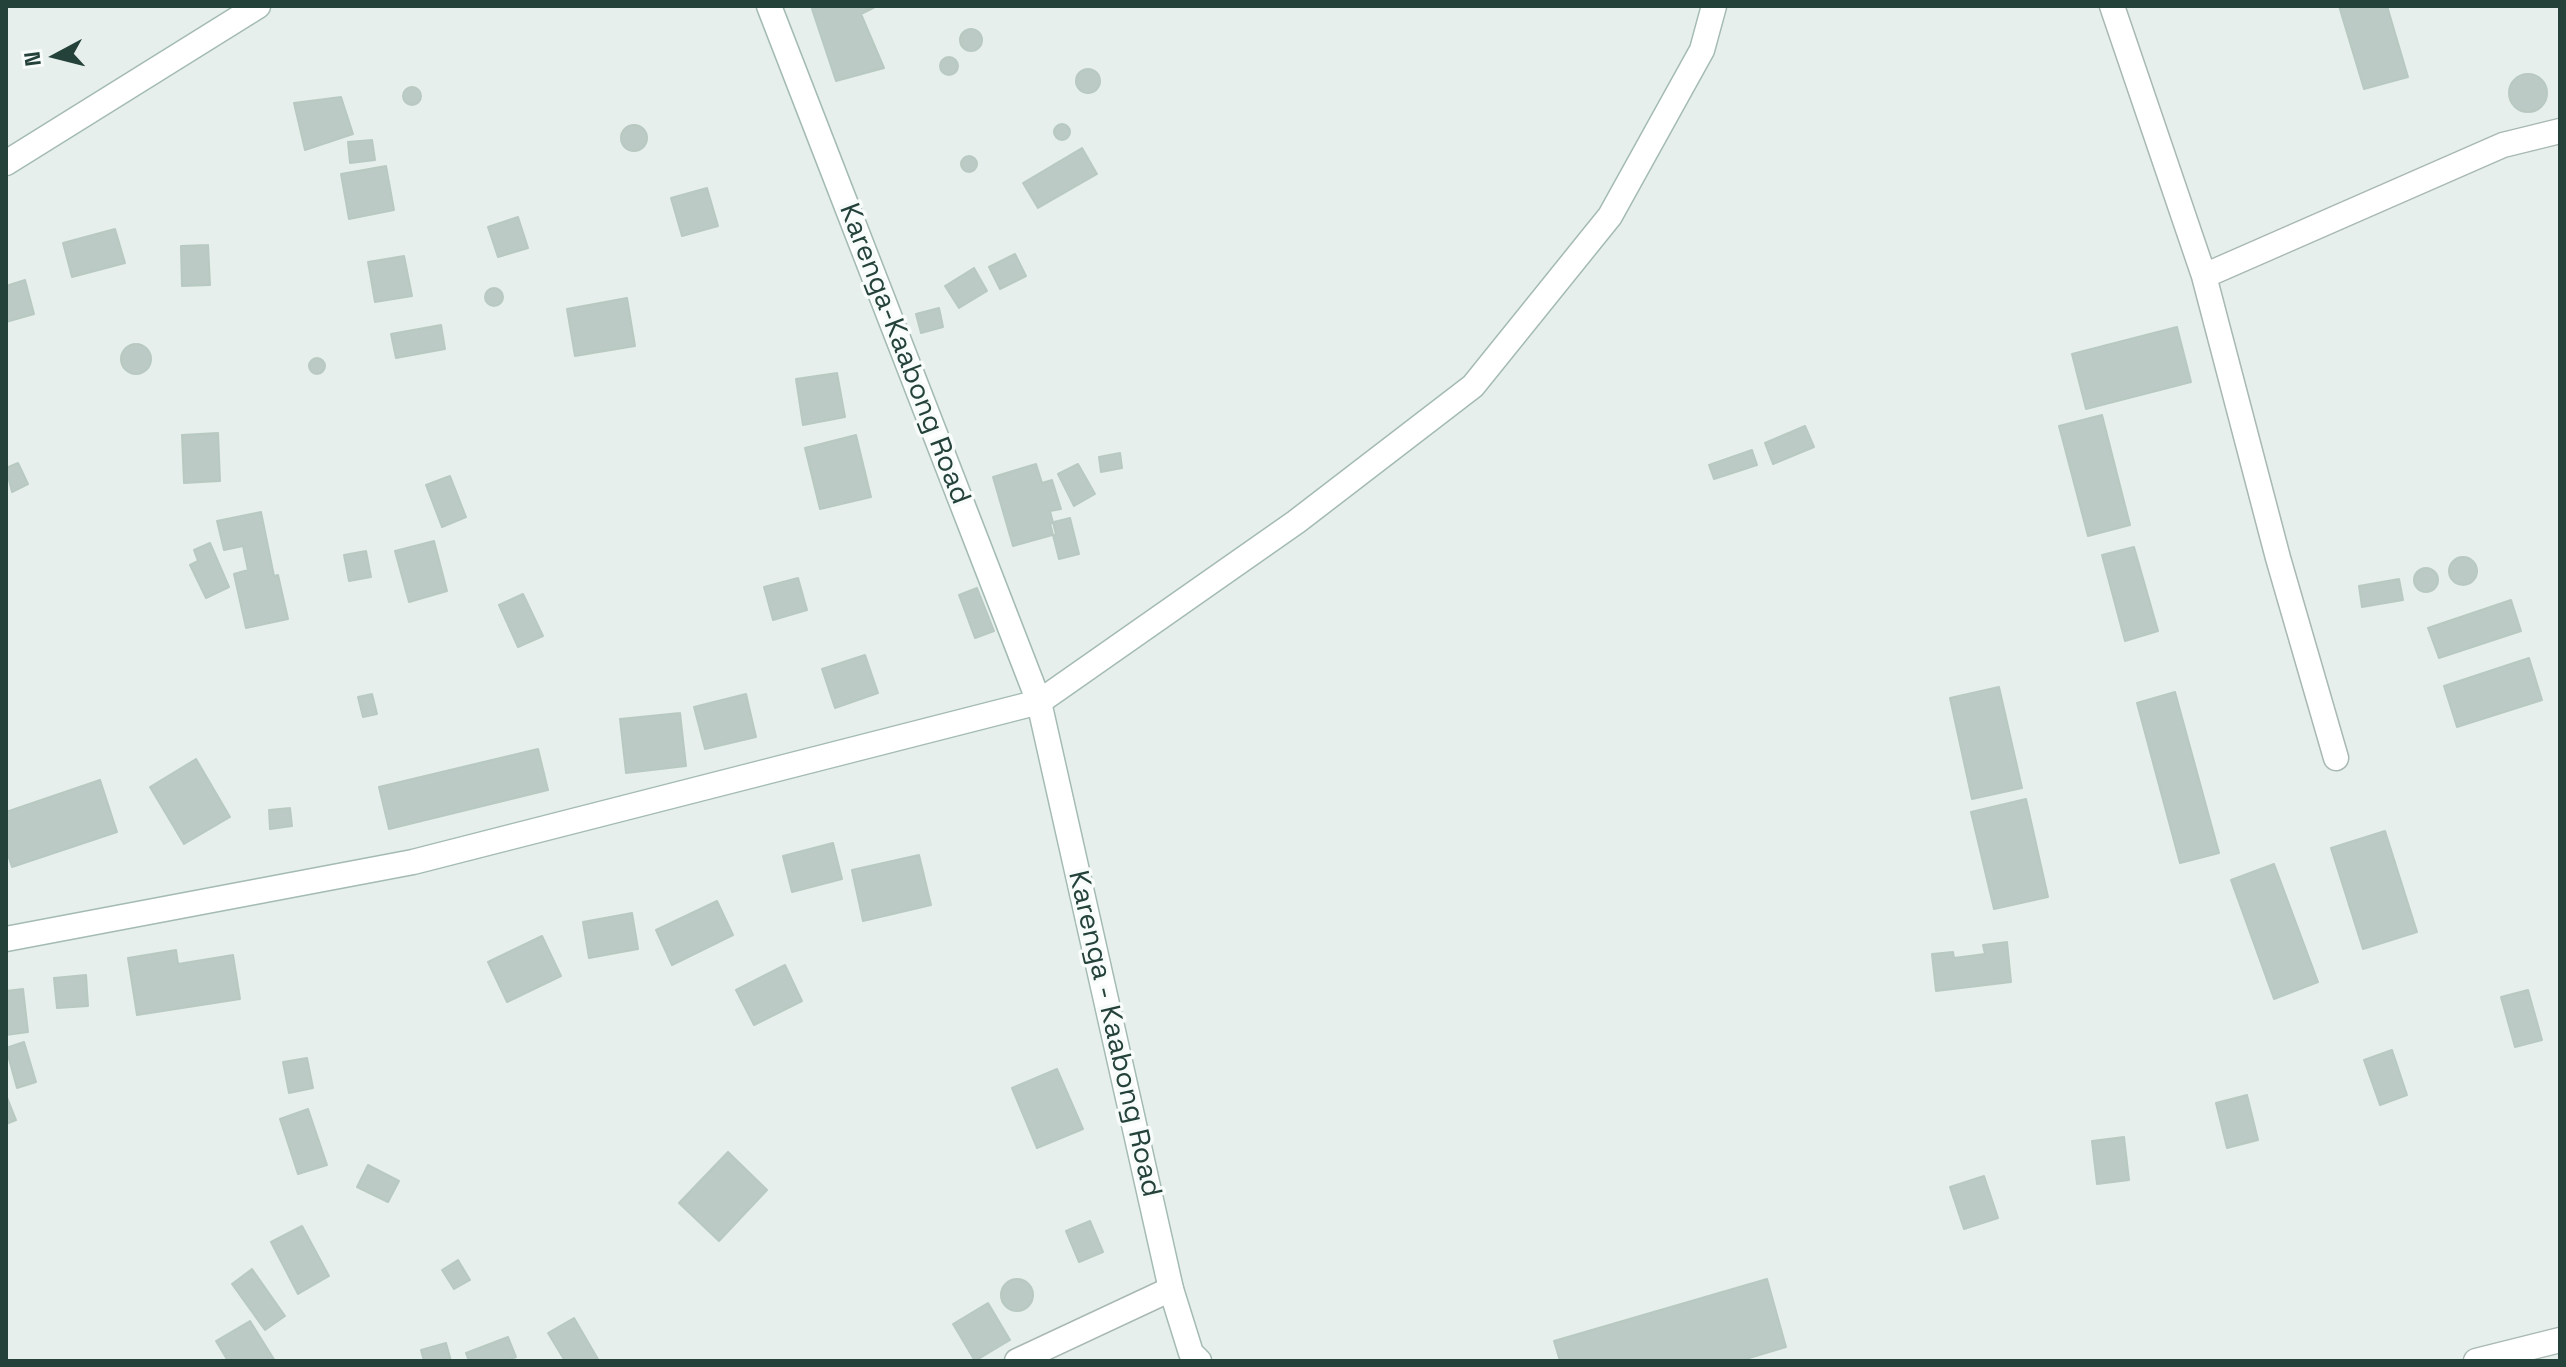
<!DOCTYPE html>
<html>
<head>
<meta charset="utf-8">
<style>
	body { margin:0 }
	#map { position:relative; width:2566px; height:1367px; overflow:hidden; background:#e6efeb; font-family:"Space Grotesk",sans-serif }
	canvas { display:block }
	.frame { position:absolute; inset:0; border:8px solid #24423a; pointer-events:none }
	.north { position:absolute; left:16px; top:16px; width:80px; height:80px; -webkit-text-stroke:6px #f7fbf9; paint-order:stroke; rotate:263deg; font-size:22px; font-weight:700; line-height:32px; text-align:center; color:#24423a }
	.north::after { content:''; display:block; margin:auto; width:28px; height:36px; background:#24423a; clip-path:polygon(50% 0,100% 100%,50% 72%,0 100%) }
</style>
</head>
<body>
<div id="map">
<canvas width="2566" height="1367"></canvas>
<div class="frame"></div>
<div class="north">N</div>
</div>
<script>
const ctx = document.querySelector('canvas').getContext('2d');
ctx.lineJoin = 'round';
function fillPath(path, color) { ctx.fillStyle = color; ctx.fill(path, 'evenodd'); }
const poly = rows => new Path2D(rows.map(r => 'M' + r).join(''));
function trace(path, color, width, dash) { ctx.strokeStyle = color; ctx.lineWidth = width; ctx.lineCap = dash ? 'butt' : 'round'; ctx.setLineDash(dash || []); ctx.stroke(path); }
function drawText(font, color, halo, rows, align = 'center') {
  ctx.font = font + ' "Space Grotesk",sans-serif'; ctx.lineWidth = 7; ctx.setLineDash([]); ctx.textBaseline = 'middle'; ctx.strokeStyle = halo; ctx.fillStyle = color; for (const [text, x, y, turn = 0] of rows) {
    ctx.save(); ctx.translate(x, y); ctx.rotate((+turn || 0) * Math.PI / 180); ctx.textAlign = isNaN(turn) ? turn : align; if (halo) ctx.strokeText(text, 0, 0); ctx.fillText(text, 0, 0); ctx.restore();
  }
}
const building = poly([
	[818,6,877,6,861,14,884,68,836,81,812,9,818,6],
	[2339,6,2387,6,2408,77,2364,89,2339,6],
	'960 40a11 11 0 1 1 22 0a11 11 0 1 1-22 0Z',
	'940 66a9 9 0 1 1 18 0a9 9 0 1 1-18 0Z',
	'1076 81a12 12 0 1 1 24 0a12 12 0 1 1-24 0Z',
	'2509 93a19 19 0 1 1 38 0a19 19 0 1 1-38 0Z',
	'403 96a9 9 0 1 1 18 0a9 9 0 1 1-18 0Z',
	[341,97,353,134,305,150,294,103,341,97],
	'1054 132a8 8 0 1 1 16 0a8 8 0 1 1-16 0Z',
	'621 138a13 13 0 1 1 26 0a13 13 0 1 1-26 0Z',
	[372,140,375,160,350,163,348,142,372,140],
	[1082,148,1097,174,1038,208,1023,183,1082,148],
	'961 164a8 8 0 1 1 16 0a8 8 0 1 1-16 0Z',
	[386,166,394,210,349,219,341,174,386,166],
	[707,188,718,226,682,236,671,198,707,188],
	[518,217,528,248,498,257,488,227,518,217],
	[115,229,125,263,72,277,63,243,115,229],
	[208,245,210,285,182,286,181,246,208,245],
	[1015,254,1026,276,1000,289,989,267,1015,254],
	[404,256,412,296,375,302,368,262,404,256],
	[974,268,987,291,959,308,945,286,974,268],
	[25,280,34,314,6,322,6,286,25,280],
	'485 297a9 9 0 1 1 18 0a9 9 0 1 1-18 0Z',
	[627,298,635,346,575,356,567,309,627,298],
	[939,308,943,327,921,333,916,314,939,308],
	[441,325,445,349,396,358,391,334,441,325],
	[2177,327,2191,382,2086,409,2072,354,2177,327],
	'121 359a15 15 0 1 1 30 0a15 15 0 1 1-30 0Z',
	'309 366a8 8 0 1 1 16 0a8 8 0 1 1-16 0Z',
	[837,373,845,417,803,425,796,379,837,373],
	[2102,415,2130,525,2088,536,2059,426,2102,415],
	[1805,426,1814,447,1773,464,1765,443,1805,426],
	[218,433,220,481,184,483,182,435,218,433],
	[856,435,871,497,820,509,805,448,856,435],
	[1752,450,1757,465,1714,479,1709,465,1752,450],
	[1120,453,1122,468,1101,472,1099,457,1120,453],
	[18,463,28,484,12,492,6,468,18,463],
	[1036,464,1042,483,1052,480,1061,509,1050,511,1056,534,1013,546,993,477,1036,464],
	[1078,464,1095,494,1074,506,1058,474,1078,464],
	[450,476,466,517,442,527,426,485,450,476],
	[261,512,274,576,278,575,288,619,246,628,234,574,248,570,243,546,224,550,217,521,261,512],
	[1070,518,1079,554,1059,559,1050,523,1070,518],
	[434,541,447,591,409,602,395,551,434,541],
	[210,543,229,587,206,598,190,565,198,561,194,550,210,543],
	[2134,547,2158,631,2125,641,2102,555,2134,547],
	[366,551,371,577,349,581,344,555,366,551],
	'2449 571a14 14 0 1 1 28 0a14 14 0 1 1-28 0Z',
	'2414 580a12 12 0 1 1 24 0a12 12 0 1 1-24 0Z',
	[798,578,807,610,773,620,764,587,798,578],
	[2399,579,2403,600,2362,607,2359,586,2399,579],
	[977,588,994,631,975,638,959,595,977,588],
	[523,594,543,636,518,647,499,605,523,594],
	[2511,600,2521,631,2439,658,2428,628,2511,600],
	[865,655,878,693,835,708,822,669,865,655],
	[2529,658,2542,700,2457,727,2444,686,2529,658],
	[1999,687,2022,788,1972,799,1950,698,1999,687],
	[2175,692,2219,853,2180,863,2137,703,2175,692],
	[372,694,377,714,363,717,358,697,372,694],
	[746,694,756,737,705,749,694,707,746,694],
	[680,713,686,766,626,773,620,719,680,713],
	[538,749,548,790,389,829,379,787,538,749],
	[196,759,230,817,184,844,150,787,196,759],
	[100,780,117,832,12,867,6,849,6,812,100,780],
	[2026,799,2048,897,1994,909,1971,812,2026,799],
	[290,808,292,826,270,829,269,810,290,808],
	[2385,831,2417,932,2363,949,2331,848,2385,831],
	[833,843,842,879,792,892,783,856,833,843],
	[919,855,931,905,863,921,852,870,919,855],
	[2274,864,2318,982,2274,999,2231,880,2274,864],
	[717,901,733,935,672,965,656,930,717,901],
	[632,913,638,949,589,958,583,922,632,913],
	[542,936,561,976,507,1002,488,962,542,936],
	[2007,942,2011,982,1936,991,1932,954,1953,952,1954,958,1985,954,1983,945,2007,942],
	[176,950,178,964,233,955,240,999,137,1015,128,958,176,950],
	[785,965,802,1001,754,1025,736,990,785,965],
	[86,975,88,1006,57,1008,54,978,86,975],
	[23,989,28,1032,6,1035,6,991,23,989],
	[2528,990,2542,1040,2515,1047,2501,997,2528,990],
	[24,1042,36,1082,17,1088,6,1048,24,1042],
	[2392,1050,2407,1095,2380,1105,2364,1060,2392,1050],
	[307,1058,313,1088,289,1093,283,1062,307,1058],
	[1057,1069,1083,1129,1037,1148,1012,1088,1057,1069],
	[6,1095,16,1120,6,1124,6,1095],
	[2247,1095,2258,1140,2227,1148,2216,1103,2247,1095],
	[308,1109,327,1165,298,1174,280,1119,308,1109],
	[2124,1137,2129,1180,2097,1184,2092,1141,2124,1137],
	[728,1152,767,1190,719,1241,679,1203,728,1152],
	[368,1165,399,1181,388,1202,357,1187,368,1165],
	[1984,1176,1998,1218,1964,1229,1950,1187,1984,1176],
	[1090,1221,1103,1252,1079,1262,1066,1231,1090,1221],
	[302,1226,329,1276,298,1294,271,1242,302,1226],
	[458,1260,470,1280,454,1289,442,1270,458,1260],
	[252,1269,285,1316,265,1330,232,1284,252,1269],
	'1001 1295a16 16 0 1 1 32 0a16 16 0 1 1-32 0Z',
	[1767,1279,1786,1347,1739,1361,1560,1361,1554,1341,1767,1279],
	[988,1303,1010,1340,975,1361,953,1324,988,1303],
	[574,1318,599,1361,565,1361,548,1333,574,1318],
	[250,1321,275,1361,228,1361,216,1341,250,1321],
	[508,1337,516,1357,505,1361,469,1361,466,1353,508,1337],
	[446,1343,451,1361,424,1361,421,1350,446,1343]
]);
fillPath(building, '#bbcac4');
trace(building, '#b8c9c2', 2);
const street = poly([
	[2112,6,2204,276,2278,558,2336,758],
	[2204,276,2503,145,2560,131],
	[1017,1361,1171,1289],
	[2476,1361,2560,1340]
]);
const secondary = poly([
	[769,6,1039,702,1171,1289,1191,1353,1199,1361],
	[6,163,258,6],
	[6,939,413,862,1039,702,1296,522,1473,386,1610,216,1702,50,1714,6]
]);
trace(street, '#a8b8b2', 27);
trace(secondary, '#a4bbb3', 27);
trace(street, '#fff', 24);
trace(secondary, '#fff', 24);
drawText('28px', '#24423a', '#f7fbf9', [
	["Karenga-Kaabong Road",904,354,69],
	["Karenga - Kaabong Road",1114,1034,77]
]);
</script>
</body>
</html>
